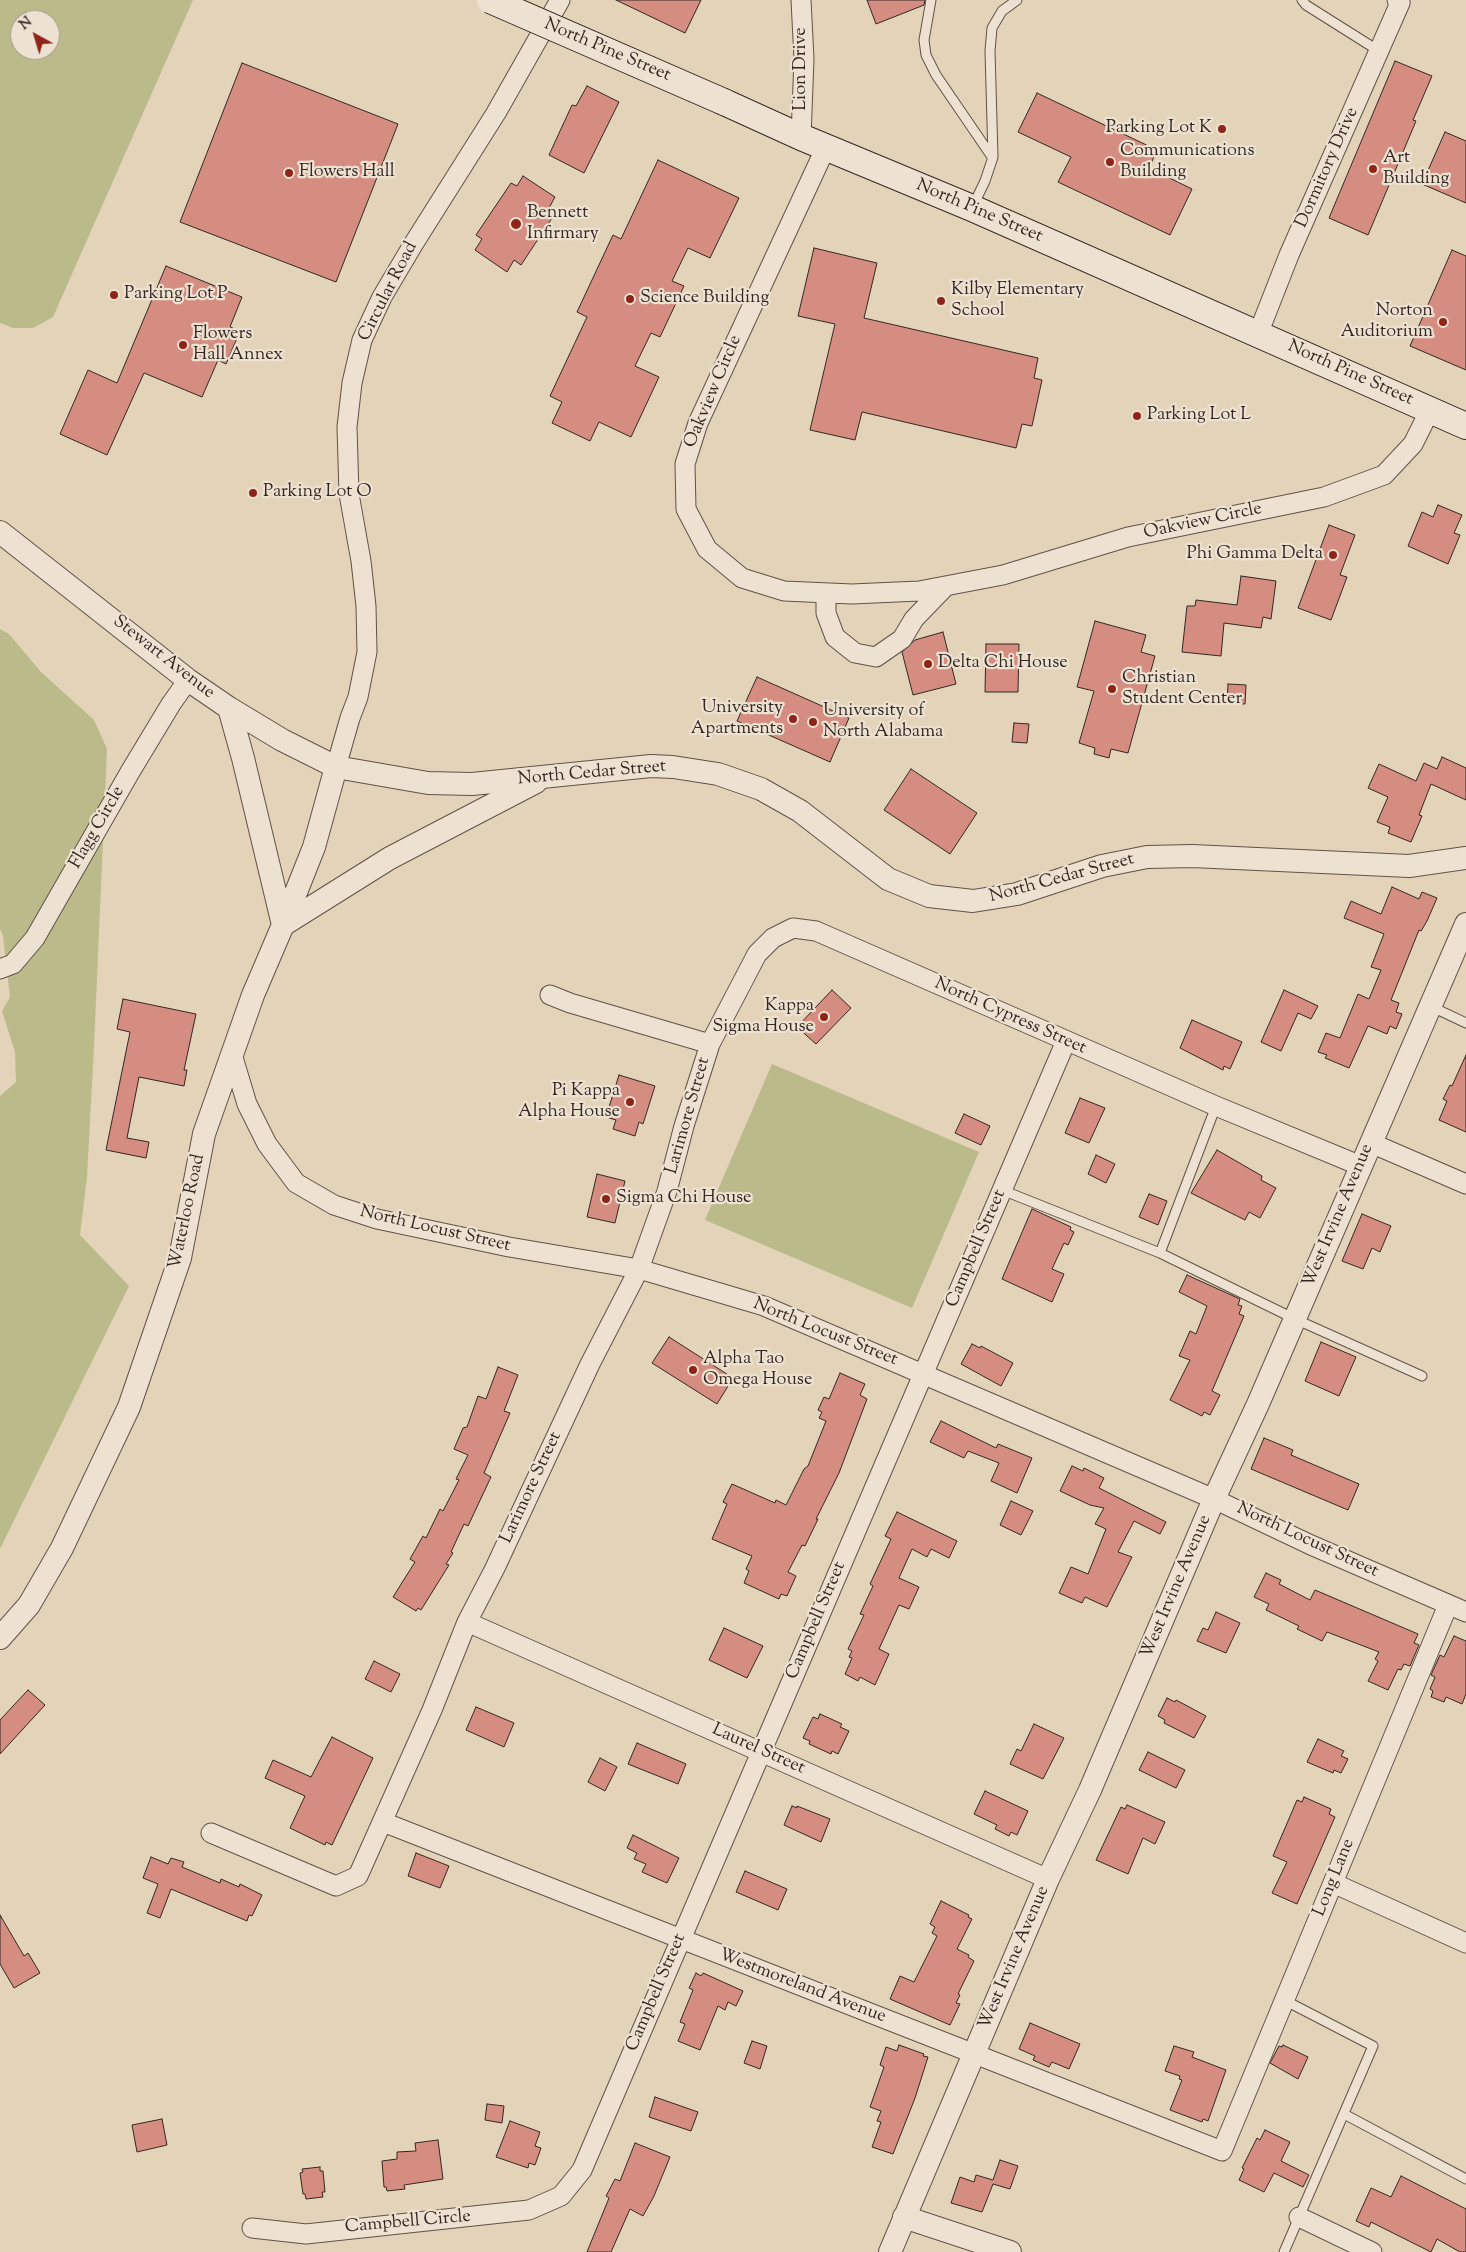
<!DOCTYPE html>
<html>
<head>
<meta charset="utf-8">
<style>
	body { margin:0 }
	#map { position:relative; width:1466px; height:2252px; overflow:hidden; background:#e3d3b9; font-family:"Sorts Mill Goudy",serif }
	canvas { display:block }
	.north { position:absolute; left:10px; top:10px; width:50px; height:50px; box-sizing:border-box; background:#ede2d2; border:1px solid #a3978c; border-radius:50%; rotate:321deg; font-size:14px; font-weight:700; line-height:20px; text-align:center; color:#342722 }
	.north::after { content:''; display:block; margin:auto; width:18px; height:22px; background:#8f2418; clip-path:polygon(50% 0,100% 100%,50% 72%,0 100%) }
</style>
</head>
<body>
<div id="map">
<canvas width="1466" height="2252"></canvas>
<div class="north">N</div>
</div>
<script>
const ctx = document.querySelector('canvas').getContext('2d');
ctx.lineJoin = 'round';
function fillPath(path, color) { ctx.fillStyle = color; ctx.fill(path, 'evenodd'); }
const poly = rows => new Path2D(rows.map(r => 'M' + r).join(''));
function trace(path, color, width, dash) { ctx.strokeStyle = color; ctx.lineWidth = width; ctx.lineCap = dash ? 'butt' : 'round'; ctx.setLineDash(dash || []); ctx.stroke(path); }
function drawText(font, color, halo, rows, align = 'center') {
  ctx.font = font + ' "Sorts Mill Goudy",serif'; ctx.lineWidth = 4.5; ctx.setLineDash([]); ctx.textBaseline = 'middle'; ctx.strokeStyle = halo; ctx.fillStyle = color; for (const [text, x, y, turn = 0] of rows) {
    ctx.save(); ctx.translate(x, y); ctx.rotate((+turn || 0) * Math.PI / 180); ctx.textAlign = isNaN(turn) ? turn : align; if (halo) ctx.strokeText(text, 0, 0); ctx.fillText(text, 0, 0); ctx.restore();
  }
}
fillPath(poly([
	[0,0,193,0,53,317,33,328,13,328,0,323],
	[20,20,50,20,50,50,20,50],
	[0,629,9,634,41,672,94,720,107,749,94,1046,87,1176,80,1235,129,1286,0,1549,0,1096,16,1082,15,1052,2,1011,10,997,3,936,0,929],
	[772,1064,979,1152,912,1308,705,1220]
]), '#baba8b');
const building = poly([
	[616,0,701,0,685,33,616,0],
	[867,0,925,0,924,5,876,24,867,0],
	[1395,61,1432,76,1413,120,1416,121,1368,235,1329,218,1395,61],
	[242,63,398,124,336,282,180,222,242,63],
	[587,86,619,102,584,173,549,155,572,105,576,106,587,86],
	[1037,93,1157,150,1149,168,1192,189,1170,235,1058,182,1071,157,1018,132,1037,93],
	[1445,132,1466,141,1466,203,1422,184,1445,132],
	[658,160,739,198,710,258,688,248,672,281,684,286,660,337,651,333,635,366,659,377,631,437,599,422,590,441,552,423,562,402,550,396,587,317,577,312,613,235,621,239,658,160],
	[523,176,555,197,549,208,556,212,521,265,514,260,507,272,475,250,482,239,476,235,511,183,517,186,523,176],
	[814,248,877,263,864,318,1038,358,1034,378,1042,380,1032,426,1022,424,1016,448,862,412,855,440,810,430,835,324,798,316,814,248],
	[1452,250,1466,256,1466,370,1410,346,1452,250],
	[166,266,242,297,230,327,240,331,226,364,218,360,202,397,144,373,107,455,60,434,88,370,117,383,166,266],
	[1438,505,1462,515,1454,533,1460,535,1448,564,1408,546,1422,512,1433,517,1438,505],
	[1329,525,1355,535,1340,575,1347,577,1331,620,1298,608,1329,525],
	[1241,576,1276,581,1271,619,1263,617,1261,628,1224,623,1221,656,1182,652,1187,606,1195,606,1196,600,1237,605,1241,576],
	[1095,621,1146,635,1141,652,1155,656,1128,753,1111,749,1109,758,1094,754,1095,748,1079,743,1094,691,1077,687,1095,621],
	[943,632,956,684,913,695,902,652,915,640,943,632],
	[986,644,1019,644,1018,692,985,692,986,644],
	[757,677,849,718,830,762,737,721,757,677],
	[1228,684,1246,685,1245,704,1227,703,1228,684],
	[1014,723,1029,724,1027,743,1012,742,1014,723],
	[1442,757,1466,768,1466,800,1431,784,1419,815,1422,816,1411,842,1388,833,1390,827,1377,822,1388,797,1368,788,1379,764,1416,781,1424,763,1437,769,1442,757],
	[911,769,977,813,950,854,884,810,911,769],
	[1392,887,1419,899,1422,892,1437,898,1427,921,1421,931,1419,930,1391,1000,1399,1003,1396,1012,1402,1014,1396,1029,1390,1026,1387,1034,1368,1026,1349,1068,1325,1058,1327,1055,1318,1052,1326,1033,1340,1038,1358,994,1369,999,1381,970,1371,967,1384,934,1344,918,1351,901,1381,914,1392,887],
	[832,990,851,1008,816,1044,797,1027,832,990],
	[1284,990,1318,1006,1311,1019,1298,1013,1281,1051,1261,1042,1284,990],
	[123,999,196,1014,184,1070,187,1070,184,1086,139,1077,127,1138,149,1142,146,1158,106,1150,130,1032,117,1029,123,999],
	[1192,1020,1242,1042,1230,1069,1224,1066,1223,1070,1180,1048,1192,1020],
	[1466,1055,1466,1132,1439,1120,1447,1101,1443,1099,1450,1085,1452,1086,1466,1055],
	[619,1075,655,1086,643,1124,639,1122,635,1136,613,1129,616,1120,606,1117,619,1075],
	[1080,1098,1105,1108,1089,1143,1065,1133,1080,1098],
	[964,1114,990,1126,981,1145,955,1133,964,1114],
	[1217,1150,1262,1176,1261,1180,1276,1188,1260,1218,1249,1212,1245,1220,1191,1193,1217,1150],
	[1096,1155,1115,1164,1106,1183,1088,1174,1096,1155],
	[597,1174,625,1181,615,1223,587,1217,597,1174],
	[1149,1194,1167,1201,1158,1225,1139,1217,1149,1194],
	[1032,1209,1071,1227,1070,1230,1074,1232,1068,1245,1064,1243,1052,1269,1064,1274,1052,1302,1002,1279,1032,1209],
	[1362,1214,1391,1226,1380,1252,1372,1248,1363,1269,1342,1261,1362,1214],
	[1187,1275,1240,1299,1238,1305,1242,1306,1239,1314,1244,1316,1212,1391,1220,1395,1210,1415,1204,1412,1202,1416,1170,1400,1190,1360,1179,1356,1190,1331,1196,1334,1207,1306,1179,1292,1187,1275],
	[669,1337,733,1378,717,1404,652,1363,669,1337],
	[1321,1342,1356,1357,1339,1396,1305,1381,1321,1342],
	[972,1344,980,1348,981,1346,1013,1363,1001,1386,961,1364,972,1344],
	[498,1367,518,1375,504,1411,510,1413,484,1473,491,1477,468,1526,464,1524,451,1552,453,1553,446,1564,449,1565,421,1610,418,1608,416,1611,393,1597,415,1562,410,1559,423,1536,426,1538,440,1509,443,1511,459,1480,456,1479,468,1455,454,1449,463,1428,467,1427,478,1396,486,1399,498,1367],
	[840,1373,865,1384,860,1395,867,1399,839,1473,816,1519,818,1519,805,1546,802,1545,788,1572,796,1576,787,1596,781,1594,779,1599,744,1583,749,1571,746,1569,752,1556,712,1539,727,1504,723,1502,732,1484,775,1503,776,1500,786,1505,804,1469,808,1466,826,1421,819,1418,822,1412,818,1410,824,1397,829,1399,840,1373],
	[941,1421,996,1448,998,1444,1032,1458,1017,1493,991,1481,999,1463,968,1451,964,1458,930,1442,941,1421],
	[1264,1438,1293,1450,1291,1455,1359,1484,1348,1510,1251,1469,1264,1438],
	[1072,1466,1083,1471,1084,1468,1104,1478,1099,1488,1166,1522,1160,1534,1134,1521,1118,1552,1132,1557,1107,1607,1085,1597,1082,1603,1059,1593,1071,1567,1088,1574,1106,1529,1095,1524,1104,1508,1090,1505,1060,1491,1072,1466],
	[1011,1501,1033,1511,1021,1535,1000,1525,1011,1501],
	[897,1512,957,1541,949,1558,931,1549,927,1557,912,1549,899,1578,919,1587,909,1609,899,1605,879,1649,889,1654,875,1685,860,1677,858,1681,845,1674,852,1658,849,1657,852,1651,848,1649,864,1615,860,1614,873,1586,870,1584,891,1539,885,1536,897,1512],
	[1266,1573,1281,1580,1279,1584,1310,1600,1315,1590,1418,1634,1414,1643,1419,1645,1410,1666,1404,1664,1401,1670,1398,1669,1388,1690,1368,1681,1378,1661,1375,1659,1379,1652,1327,1632,1322,1641,1297,1629,1299,1626,1266,1610,1269,1604,1254,1597,1266,1573],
	[1216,1612,1240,1623,1226,1653,1197,1641,1203,1628,1208,1630,1216,1612],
	[724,1628,763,1646,747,1678,709,1660,724,1628],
	[1454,1636,1466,1641,1466,1694,1462,1704,1446,1697,1444,1702,1431,1697,1433,1691,1430,1689,1435,1677,1431,1675,1440,1655,1444,1657,1454,1636],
	[374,1661,400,1674,391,1692,365,1679,374,1661],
	[28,1690,45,1705,0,1754,0,1720,28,1690],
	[1167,1698,1175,1702,1176,1700,1206,1716,1194,1738,1164,1723,1165,1720,1158,1716,1167,1698],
	[476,1707,514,1723,504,1747,466,1730,476,1707],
	[820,1714,842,1724,840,1727,849,1731,838,1754,832,1751,831,1754,809,1744,810,1741,803,1738,813,1717,818,1719,820,1714],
	[1034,1724,1064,1738,1043,1779,1010,1764,1017,1749,1021,1751,1034,1724],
	[332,1737,373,1758,332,1845,326,1842,325,1845,290,1828,305,1796,265,1778,273,1760,311,1777,332,1737],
	[1318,1739,1344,1751,1341,1756,1348,1759,1341,1773,1334,1770,1333,1773,1307,1762,1318,1739],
	[637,1743,686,1764,678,1784,628,1764,637,1743],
	[1148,1752,1185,1770,1176,1788,1139,1770,1148,1752],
	[600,1758,617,1767,605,1791,588,1782,600,1758],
	[985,1791,1028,1811,1017,1835,1011,1832,1009,1836,995,1829,997,1825,974,1814,985,1791],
	[1304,1797,1331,1809,1329,1814,1335,1817,1297,1904,1272,1893,1287,1862,1273,1856,1297,1800,1302,1802,1304,1797],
	[1127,1805,1165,1822,1155,1844,1143,1838,1128,1874,1096,1860,1121,1807,1125,1809,1127,1805],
	[792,1806,797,1808,797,1806,830,1819,821,1842,784,1825,792,1806],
	[633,1835,679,1858,667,1883,642,1872,646,1864,634,1859,637,1853,627,1848,633,1835],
	[416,1853,449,1866,440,1888,408,1876,416,1853],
	[151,1857,168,1864,171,1858,184,1862,182,1867,220,1883,221,1879,239,1887,240,1884,262,1895,252,1916,249,1915,247,1921,171,1889,160,1918,147,1913,158,1884,143,1878,151,1857],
	[745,1871,787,1889,778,1910,736,1892,745,1871],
	[941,1901,969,1915,968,1917,972,1919,957,1949,969,1955,968,1957,974,1961,958,1994,960,1995,956,2003,960,2004,950,2025,890,1999,900,1976,914,1982,937,1936,932,1933,935,1927,930,1924,941,1901],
	[0,1915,24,1956,28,1953,40,1973,14,1988,0,1964,0,1915],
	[696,1973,701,1976,703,1973,743,1991,736,2006,728,2002,725,2010,718,2006,700,2050,678,2041,685,2024,680,2022,693,1990,689,1988,696,1973],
	[1030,2023,1080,2044,1069,2069,1052,2062,1049,2067,1033,2060,1035,2056,1019,2049,1030,2023],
	[752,2041,767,2046,760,2069,744,2063,752,2041],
	[899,2045,924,2054,923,2056,928,2057,915,2098,893,2154,872,2147,881,2122,877,2121,881,2111,870,2107,884,2067,880,2065,886,2047,897,2051,899,2045],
	[1283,2045,1308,2057,1298,2079,1270,2063,1279,2046,1282,2047,1283,2045],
	[1174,2046,1194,2052,1192,2057,1226,2070,1208,2121,1203,2119,1202,2122,1170,2110,1182,2080,1179,2079,1180,2076,1165,2071,1174,2046],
	[655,2097,698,2112,691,2131,649,2117,655,2097],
	[487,2104,504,2106,502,2123,485,2120,487,2104],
	[162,2119,167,2145,137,2152,132,2125,162,2119],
	[510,2121,540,2132,535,2146,541,2148,535,2165,529,2163,528,2168,496,2157,510,2121],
	[1265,2130,1290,2142,1281,2161,1309,2175,1303,2187,1274,2173,1264,2192,1239,2180,1244,2169,1242,2168,1257,2138,1260,2140,1265,2130],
	[438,2140,443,2179,404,2185,405,2189,387,2191,386,2187,384,2187,382,2161,397,2159,397,2152,416,2151,415,2143,438,2140],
	[635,2143,670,2157,654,2196,643,2216,630,2209,611,2252,587,2252,609,2198,606,2196,615,2179,620,2181,635,2143],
	[1000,2160,1018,2166,1010,2189,993,2184,982,2212,951,2203,960,2177,974,2182,976,2175,993,2180,1000,2160],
	[320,2167,320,2171,323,2171,325,2192,322,2192,323,2197,306,2199,305,2194,303,2194,300,2173,303,2172,302,2169,320,2167],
	[1401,2176,1466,2209,1466,2252,1460,2252,1437,2239,1431,2252,1371,2222,1369,2227,1356,2221,1371,2188,1391,2197,1401,2176]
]);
fillPath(building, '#d48d80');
trace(building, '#342722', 1);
const service = poly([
	[931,0,924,40,926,55,936,75,992,157],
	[1302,0,1306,5,1379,51],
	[973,206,985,181,993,157,990,51,992,28,1002,11,1017,0],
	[1430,1006,1466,1023],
	[1002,1190,1160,1253,1295,1319,1422,1376],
	[1160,1253,1216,1106],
	[1344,2114,1466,2179],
	[1284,2252,1373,2046,1284,2000]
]);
const minor = poly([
	[801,0,804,59,801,137],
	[826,147,698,423,685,464,686,509,707,549,742,578,784,591,852,594,919,591,1003,575,1128,537,1324,497,1384,475,1413,444,1430,410],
	[1258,334,1289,255,1400,3,1397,0],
	[826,593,826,613,835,637,855,653,876,657,902,639,914,619,944,588],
	[336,767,350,718,358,697,367,652,366,606,361,561,349,494,347,427,352,383,362,340,382,297,414,243,496,113,560,0],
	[0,969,13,964,35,938,130,772,171,704,188,680],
	[550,995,570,1003,710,1044],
	[232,1054,247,1104,267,1144,296,1183,334,1205,377,1219,509,1247,639,1269,764,1306,1214,1499,1311,1545,1466,1612],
	[1371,1143,1466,1184],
	[467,1622,1048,1879],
	[383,1822,1222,2151,1448,1605],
	[211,1833,336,1886,358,1876,432,1710,467,1622,495,1568,590,1364,639,1269,667,1191,684,1126,710,1044,757,954,773,938,793,928,816,931,1216,1106,1361,1166],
	[1333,1883,1466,1943],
	[1299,2217,1372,2252],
	[252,2228,306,2234,529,2210,561,2196,582,2170,1066,1041]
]);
const tertiary = poly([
	[0,532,188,680,229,708,282,740,336,767,428,783,472,784,651,766,673,767,718,774,761,789,800,811,888,879,929,896,973,901,1017,894,1102,866,1147,857,1192,856,1409,866,1466,858],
	[229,708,243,758,283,925,390,858,536,782],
	[0,1638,29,1605,62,1548,129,1407,180,1258,204,1134,253,995,283,925,314,847,336,767],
	[904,2217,1010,2252],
	[890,2252,1048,1879,1090,1790,1214,1499,1258,1404,1466,924]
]);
const secondary = poly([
	[724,102,801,137,972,208,1466,426]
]);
trace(service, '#605248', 11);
trace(minor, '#605248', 21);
trace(tertiary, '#605248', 24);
trace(secondary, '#342722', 28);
trace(service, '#ede2d2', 9);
trace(minor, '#ede2d2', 19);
trace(tertiary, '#ede2d2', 22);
trace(secondary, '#ede2d2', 26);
const secondaryBridge = poly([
	[490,0,724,102]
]);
trace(secondaryBridge, '#342722', 28, []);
trace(secondaryBridge, '#ede2d2', 26);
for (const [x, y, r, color] of [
	[1222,129,5,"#8f2418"],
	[1110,162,5,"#8f2418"],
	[1373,169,5,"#8f2418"],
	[289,173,5,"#8f2418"],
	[516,224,6,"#8f2418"],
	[114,295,5,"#8f2418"],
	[630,299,5,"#8f2418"],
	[941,301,5,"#8f2418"],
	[1443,322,5,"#8f2418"],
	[183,345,5,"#8f2418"],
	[1137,416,5,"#8f2418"],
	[253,493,5,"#8f2418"],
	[1333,555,5,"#8f2418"],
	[928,664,5,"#8f2418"],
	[1112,689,5,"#8f2418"],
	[793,719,5,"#8f2418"],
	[813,722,5,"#8f2418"],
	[824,1017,5,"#8f2418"],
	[630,1102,5,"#8f2418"],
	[606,1199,5,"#8f2418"],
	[693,1370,5,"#8f2418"]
]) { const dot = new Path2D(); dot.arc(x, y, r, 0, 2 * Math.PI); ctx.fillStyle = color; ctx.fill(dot); trace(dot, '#ede2d2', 2); }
drawText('18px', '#342722', '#ede2d2', [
	["North Pine Street",607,51,23],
	["Lion Drive",802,69,-90],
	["Dormitory Drive",1328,168,-66],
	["North Pine Street",979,212,23],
	["Circular Road",389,292,-63],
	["North Pine Street",1350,374,24],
	["Oakview Circle",714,392,-67],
	["Oakview Circle",1203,522,-12],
	["Stewart Avenue",163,658,38],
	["North Cedar Street",592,774,-5],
	["Flagg Circle",98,828,-60],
	["North Cedar Street",1062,879,-15],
	["North Cypress Street",1010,1017,24],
	["Larimore Street",689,1116,-74],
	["Waterloo Road",188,1212,-78],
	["West Irvine Avenue",1339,1216,-67],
	["North Locust Street",435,1230,13],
	["Campbell Street",977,1249,-67],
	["North Locust Street",825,1333,22],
	["Larimore Street",532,1488,-65],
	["North Locust Street",1307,1541,25],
	["West Irvine Avenue",1177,1587,-67],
	["Campbell Street",817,1621,-67],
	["Laurel Street",758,1750,24],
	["Long Lane",1335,1878,-68],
	["West Irvine Avenue",1015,1958,-67],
	["Westmoreland Avenue",802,1987,21],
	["Campbell Street",657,1993,-67],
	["Campbell Circle",408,2223,-5]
]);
drawText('18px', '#342722', '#ede2d2', [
	["Parking Lot K",1212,129,"right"],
	["Communications",1120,152],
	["Building",1120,173],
	["Art",1383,159],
	["Building",1383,180],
	["Flowers Hall",299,173],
	["Bennett",527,214],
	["Infirmary",527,235],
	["Kilby Elementary",951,291],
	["School",951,312],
	["Parking Lot P",124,295],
	["Science Building",640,299],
	["Norton",1433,312,"right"],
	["Auditorium",1433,333,"right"],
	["Flowers",193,335],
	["Hall Annex",193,356],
	["Parking Lot L",1147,416],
	["Parking Lot O",263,493],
	["Phi Gamma Delta",1323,555,"right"],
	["Delta Chi House",938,664],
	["Christian",1122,679],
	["Student Center",1122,700],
	["University",783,709,"right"],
	["Apartments",783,730,"right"],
	["University of",823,712],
	["North Alabama",823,733],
	["Kappa",814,1007,"right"],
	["Sigma House",814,1028,"right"],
	["Pi Kappa",620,1092,"right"],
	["Alpha House",620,1113,"right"],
	["Sigma Chi House",616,1199],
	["Alpha Tao",703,1360],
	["Omega House",703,1381]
], 'left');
</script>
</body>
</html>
